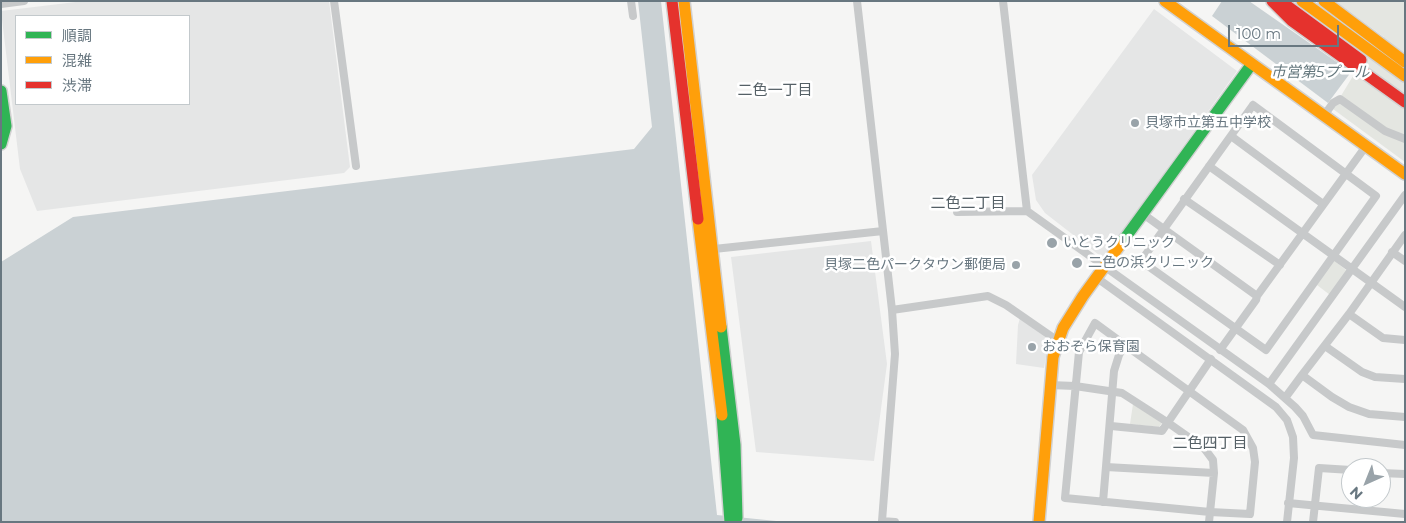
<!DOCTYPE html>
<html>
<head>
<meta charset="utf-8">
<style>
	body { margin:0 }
	#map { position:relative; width:1406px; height:523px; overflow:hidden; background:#f5f5f4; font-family:Montserrat,"Noto Sans JP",sans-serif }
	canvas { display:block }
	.frame { position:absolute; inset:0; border:2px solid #687780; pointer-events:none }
	.legend { position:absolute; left:15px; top:15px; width:175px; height:90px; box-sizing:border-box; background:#fff; border:1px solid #c3c9cc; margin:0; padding:6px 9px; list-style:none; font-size:15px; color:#687780 }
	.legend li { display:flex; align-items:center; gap:10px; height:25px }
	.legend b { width:25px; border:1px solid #c3c9cc }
	.north { position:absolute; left:1341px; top:458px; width:50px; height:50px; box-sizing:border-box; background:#fff; border:1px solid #c3c9cc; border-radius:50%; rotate:224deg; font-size:14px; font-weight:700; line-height:20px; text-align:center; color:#687780 }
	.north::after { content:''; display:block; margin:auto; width:18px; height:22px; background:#99a3a9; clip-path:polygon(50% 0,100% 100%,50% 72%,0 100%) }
	.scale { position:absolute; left:1228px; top:25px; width:111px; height:22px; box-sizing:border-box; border:2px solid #687780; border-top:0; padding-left:6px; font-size:15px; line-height:18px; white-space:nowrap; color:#687780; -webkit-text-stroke:4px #fff; paint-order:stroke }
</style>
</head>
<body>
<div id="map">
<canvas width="1406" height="523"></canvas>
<div class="frame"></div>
<ul class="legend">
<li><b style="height:6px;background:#30b455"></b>順調</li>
<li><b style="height:6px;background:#ff9f0a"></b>混雑</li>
<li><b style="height:6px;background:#e5322d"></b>渋滞</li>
</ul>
<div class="north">N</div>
<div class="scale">100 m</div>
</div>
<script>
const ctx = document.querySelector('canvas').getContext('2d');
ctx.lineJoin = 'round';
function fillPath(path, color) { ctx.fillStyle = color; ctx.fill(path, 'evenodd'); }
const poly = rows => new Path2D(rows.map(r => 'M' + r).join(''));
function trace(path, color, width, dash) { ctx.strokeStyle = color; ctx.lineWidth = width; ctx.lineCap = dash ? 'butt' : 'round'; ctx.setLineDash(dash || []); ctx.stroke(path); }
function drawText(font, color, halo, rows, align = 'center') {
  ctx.font = font + ' Montserrat,"Noto Sans JP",sans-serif'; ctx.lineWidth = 5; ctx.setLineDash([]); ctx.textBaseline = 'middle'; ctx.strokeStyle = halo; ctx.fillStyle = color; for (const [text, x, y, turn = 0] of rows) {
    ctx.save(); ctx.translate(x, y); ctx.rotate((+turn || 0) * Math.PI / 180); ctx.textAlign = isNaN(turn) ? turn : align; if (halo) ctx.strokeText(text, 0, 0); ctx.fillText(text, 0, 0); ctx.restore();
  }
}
fillPath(poly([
	[84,1,329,1,350,167,344,173,37,211,20,169,1,11],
	[189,16,189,104,16,104,16,16],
	[1154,9,1237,71,1103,258,1045,213,1036,200,1032,175],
	[871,241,887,364,874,461,756,452,731,257],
	[1020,318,1049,340,1044,368,1016,364,1018,325]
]), '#e5e6e6');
fillPath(poly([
	[1335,1,1405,1,1405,162,1333,109,1353,76,1384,37],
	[1334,260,1347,271,1330,295,1317,285],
	[1133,404,1162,423,1159,427,1130,424]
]), '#e4e6e1');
fillPath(poly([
	[638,1,661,1,717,515,786,522,1,522,1,262,73,217,634,149,652,127],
	[1222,1,1249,1,1351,72,1328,103,1212,16]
]), '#cad1d4');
const fast = poly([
	[1,91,6,126,1,144],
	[1120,245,1251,65],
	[721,327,735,445,737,518],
	[722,415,730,522]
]);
const slow = poly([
	[684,1,721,327],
	[1165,1,1405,174],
	[1302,1,1405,76],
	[1324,1,1405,62],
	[698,219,722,415],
	[1039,522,1053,357,1063,328,1083,296,1120,245]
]);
const jam = poly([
	[672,1,698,219],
	[1272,1,1292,21,1405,102],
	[1282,2,1361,60]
]);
trace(fast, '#d1d1d1', 14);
trace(slow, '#d1d1d1', 14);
trace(jam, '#d1d1d1', 14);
trace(poly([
	[334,1,356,166],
	[631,1,633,16],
	[857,1,892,310,895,354,882,521,895,522],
	[1003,1,1027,211],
	[1,4,24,1],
	[1253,105,1376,196,1266,350,1141,261,1253,105],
	[1323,117,1333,103,1340,99,1385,131,1405,139],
	[1231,136,1323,204],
	[1209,166,1405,307],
	[1184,199,1280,265],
	[957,212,1027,211,1269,384,1295,407,1303,416,1313,435,1405,445],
	[1143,214,1257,296,1366,146],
	[1405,235,1349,314,1302,375,1332,397,1349,407,1369,414,1405,417],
	[714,249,883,231],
	[1392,252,1405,261],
	[1097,278,1276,407,1287,420,1293,437,1294,458,1287,522],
	[892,310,988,296,1006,305,1058,341],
	[1349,314,1383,338,1405,340],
	[1325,346,1362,372,1375,377,1405,379],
	[1220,350,1256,300,1257,296],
	[1269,384,1405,195],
	[1050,385,1075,386,1122,393,1167,422,1204,448,1213,460,1214,473,1209,522],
	[1285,398,1302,375],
	[1111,426,1162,431,1211,359],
	[1106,467,1214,473],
	[1381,473,1405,474],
	[1103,502,1114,371,1119,355,1125,345,1243,430,1253,448,1255,462,1250,514,1210,512,1065,498,1079,352,1095,323,1125,345],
	[1288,503,1405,514],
	[1313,522,1319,468,1351,470]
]), '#c7c9ca', 8);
trace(fast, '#30b455', 11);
trace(slow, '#ff9f0a', 11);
trace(jam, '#e5322d', 11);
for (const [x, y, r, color] of [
	[1135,123,5,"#99a3a9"],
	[1052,243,6,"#99a3a9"],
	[1077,263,6,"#99a3a9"],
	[1016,265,5,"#99a3a9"],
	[1032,347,5,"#99a3a9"]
]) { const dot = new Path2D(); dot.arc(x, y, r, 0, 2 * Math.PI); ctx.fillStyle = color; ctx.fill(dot); trace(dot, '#fff', 2); }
drawText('14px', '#687780', '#fff', [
	["貝塚市立第五中学校",1145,123],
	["いとうクリニック",1063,243],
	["二色の浜クリニック",1088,263],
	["貝塚二色パークタウン郵便局",1006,265,"right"],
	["おおぞら保育園",1042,347]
], 'left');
drawText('italic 15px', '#64777d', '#fff', [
	["市営第5プール",1320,73]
]);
drawText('15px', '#556066', '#fff', [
	["二色一丁目",775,91],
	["二色二丁目",968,204],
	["二色四丁目",1210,444]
]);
</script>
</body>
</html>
